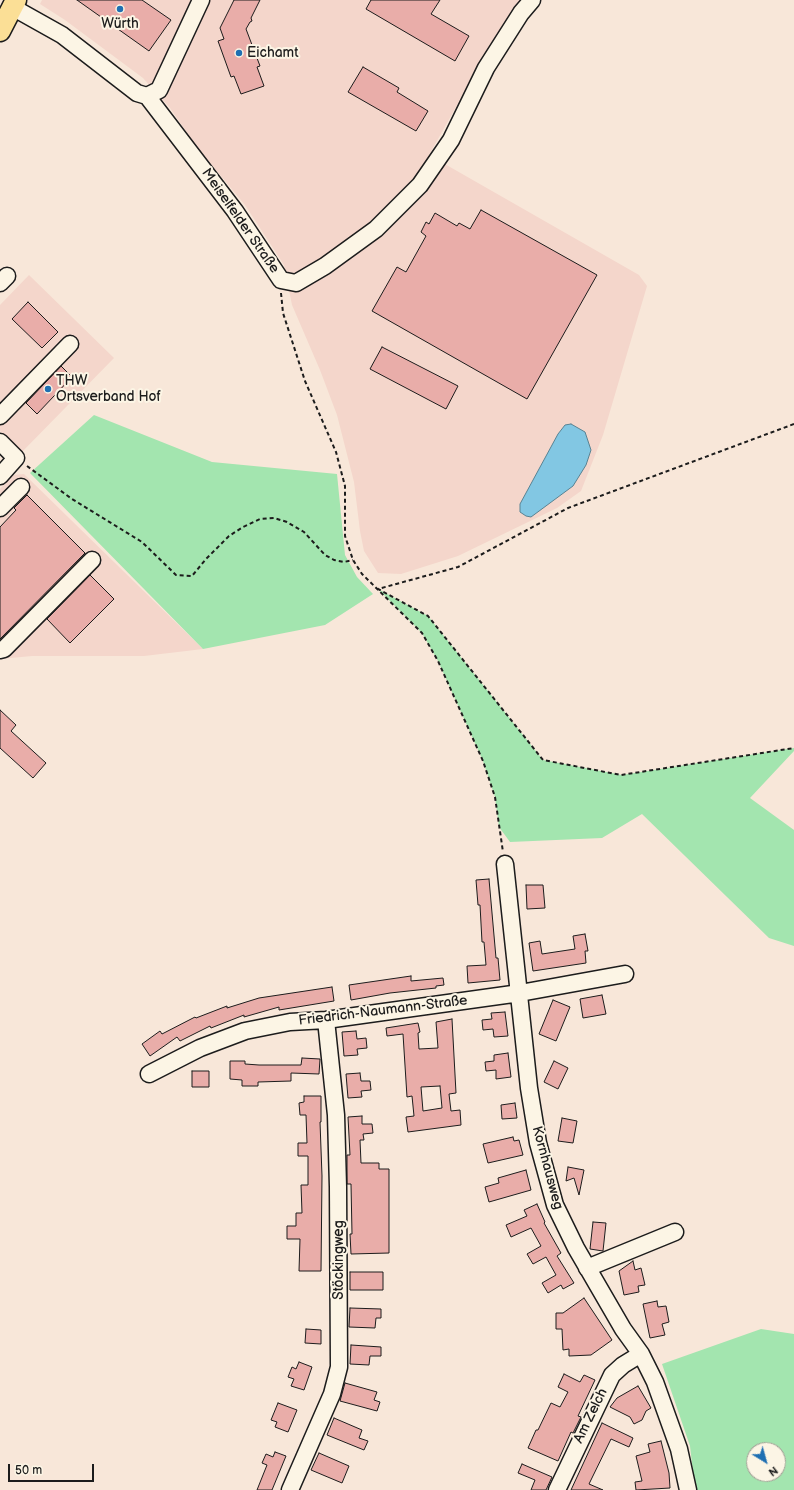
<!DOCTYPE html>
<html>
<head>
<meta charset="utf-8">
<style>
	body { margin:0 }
	#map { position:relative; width:794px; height:1490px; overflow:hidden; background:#f8e7d9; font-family:"Balsamiq Sans",sans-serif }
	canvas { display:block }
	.north { position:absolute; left:746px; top:1442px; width:40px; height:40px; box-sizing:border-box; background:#fcf5e5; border:1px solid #a29e95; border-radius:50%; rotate:143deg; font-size:11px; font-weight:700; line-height:16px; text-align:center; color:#1c1c1c }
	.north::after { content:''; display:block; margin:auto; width:14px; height:18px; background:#1f6fb2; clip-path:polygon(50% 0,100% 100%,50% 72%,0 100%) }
	.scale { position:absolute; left:8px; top:1464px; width:86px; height:18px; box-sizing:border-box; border:2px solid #1c1c1c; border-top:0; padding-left:5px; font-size:12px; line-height:14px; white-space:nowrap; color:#1c1c1c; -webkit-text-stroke:3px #fcf5e5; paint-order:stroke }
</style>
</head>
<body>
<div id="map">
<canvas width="794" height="1490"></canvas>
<div class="north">N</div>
<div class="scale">50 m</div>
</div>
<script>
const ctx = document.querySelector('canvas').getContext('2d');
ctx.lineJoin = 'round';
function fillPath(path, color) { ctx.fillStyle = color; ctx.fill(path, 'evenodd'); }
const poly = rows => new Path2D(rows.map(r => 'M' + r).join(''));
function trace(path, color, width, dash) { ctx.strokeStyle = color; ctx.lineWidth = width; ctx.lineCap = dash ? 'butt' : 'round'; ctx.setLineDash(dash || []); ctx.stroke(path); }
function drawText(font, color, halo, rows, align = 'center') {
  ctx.font = font + ' "Balsamiq Sans",sans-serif'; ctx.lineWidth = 4; ctx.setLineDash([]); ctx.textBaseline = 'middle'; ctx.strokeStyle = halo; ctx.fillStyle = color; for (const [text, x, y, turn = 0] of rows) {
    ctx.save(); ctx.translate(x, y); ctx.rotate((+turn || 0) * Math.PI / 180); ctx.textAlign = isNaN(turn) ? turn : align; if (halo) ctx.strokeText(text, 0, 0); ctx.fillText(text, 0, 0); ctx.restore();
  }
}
fillPath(poly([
	[42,0,524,0,497,34,429,155,639,275,647,286,603,435,581,491,557,508,458,556,401,574,378,573,364,551,360,531,354,482,337,415,320,370,292,305,284,265,245,205,196,146,170,108,143,78,65,20,40,4],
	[29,275,114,358,21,453,0,431,0,305],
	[24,474,203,649,144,656,32,656,0,659,0,489,13,475]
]), '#f4d6cb');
fillPath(poly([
	[94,415,212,462,337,474,345,555,357,577,373,594,325,625,203,649,30,473],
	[378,589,428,616,543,760,622,775,794,748,794,751,750,798,794,830,794,946,769,938,642,814,602,838,510,842,499,827,495,797,483,761,438,661,422,633],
	[761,1329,794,1334,794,1490,695,1490,690,1446,662,1364],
	[754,1450,778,1450,778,1474,754,1474]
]), '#a3e5af');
const water = poly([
	[571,424,585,432,591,450,586,465,573,486,531,517,526,516,520,512,520,504,558,434,565,425,571,424]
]);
fillPath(water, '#82c7e3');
trace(water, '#598393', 1);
const building = poly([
	[77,0,142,0,171,20,149,51,77,0],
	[234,0,260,0,251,18,252,21,250,22,246,29,260,66,257,67,264,86,241,94,234,76,231,77,218,41,224,39,220,28,234,0],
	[371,0,440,0,431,14,469,36,455,61,366,9,371,0],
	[363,67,399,88,397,92,428,111,416,131,348,92,363,67],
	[481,210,597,275,527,399,372,311,397,267,406,272,426,236,421,232,426,222,429,224,435,213,457,226,459,223,470,229,481,210],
	[28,302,58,332,42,348,12,319,28,302],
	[382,347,458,386,446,409,370,369,382,347],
	[61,366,72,377,37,414,26,403,61,366],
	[27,495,85,553,0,639,0,527,16,510,14,508,27,495],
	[90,575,114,599,70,643,47,619,90,575],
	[0,710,16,725,11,731,46,763,33,778,0,748,0,710],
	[489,879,496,958,498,958,500,980,468,983,467,966,486,965,484,942,482,942,480,905,478,905,476,880,489,879],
	[526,885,543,885,545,908,527,909,526,885],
	[585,934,588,951,585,951,586,963,533,971,529,943,540,941,542,954,575,949,573,936,585,934],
	[411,976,411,981,443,978,444,985,436,986,436,988,390,993,351,1000,349,985,411,976],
	[332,987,334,1001,279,1010,279,1007,244,1017,244,1015,211,1028,210,1026,180,1041,177,1037,150,1056,142,1044,160,1031,162,1034,195,1017,196,1018,227,1006,227,1008,259,998,332,987],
	[602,995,606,1014,583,1018,580,999,602,995],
	[553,1000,570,1007,556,1041,539,1034,553,1000],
	[505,1012,508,1036,494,1037,493,1029,483,1030,482,1020,492,1019,491,1013,505,1012],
	[452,1019,456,1093,449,1094,451,1111,460,1110,461,1125,408,1132,406,1117,414,1116,412,1096,407,1097,403,1034,387,1036,386,1028,418,1023,420,1032,418,1033,419,1049,438,1048,436,1022,452,1019],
	[440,1086,442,1108,423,1111,421,1087,440,1086],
	[356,1031,357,1039,366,1038,367,1048,357,1049,358,1055,344,1056,342,1032,356,1031],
	[508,1053,511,1077,496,1079,496,1070,486,1071,485,1062,494,1061,494,1055,508,1053],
	[302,1058,320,1059,319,1074,291,1073,291,1081,258,1082,258,1086,242,1086,242,1080,230,1079,230,1061,245,1061,245,1064,259,1065,301,1065,302,1058],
	[554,1061,568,1068,558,1089,544,1082,554,1061],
	[192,1071,209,1071,209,1087,192,1087,192,1071],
	[360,1073,361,1081,370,1081,371,1090,361,1091,362,1097,348,1098,346,1074,360,1073],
	[304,1096,321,1096,321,1122,320,1122,322,1176,321,1271,299,1271,300,1239,287,1239,287,1226,296,1226,296,1213,302,1213,301,1185,308,1185,308,1156,298,1156,298,1143,307,1143,306,1115,300,1115,299,1103,304,1102,304,1096],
	[515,1103,517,1118,502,1119,501,1105,515,1103],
	[362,1116,362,1124,372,1124,373,1133,363,1134,364,1140,360,1140,361,1163,379,1163,379,1169,389,1169,389,1253,351,1254,350,1234,352,1234,351,1184,347,1184,347,1155,350,1155,348,1117,362,1116],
	[562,1118,577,1121,573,1143,558,1141,562,1118],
	[513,1137,514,1141,519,1140,523,1155,488,1163,483,1144,513,1137],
	[568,1167,584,1170,579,1195,574,1178,566,1181,568,1167],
	[526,1170,531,1190,489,1202,485,1187,499,1183,498,1178,526,1170],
	[537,1204,545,1222,544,1223,561,1253,557,1256,574,1283,563,1289,561,1285,548,1293,542,1283,556,1275,546,1257,533,1264,527,1254,541,1246,531,1228,511,1237,506,1225,527,1216,524,1210,537,1204],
	[593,1222,606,1223,603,1251,590,1249,593,1222],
	[633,1261,635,1270,641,1268,645,1285,638,1286,639,1292,624,1295,619,1271,633,1261],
	[350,1272,383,1272,383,1290,350,1290,350,1272],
	[584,1298,612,1340,591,1355,569,1356,569,1349,563,1350,562,1329,556,1329,556,1313,563,1313,584,1298],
	[657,1301,658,1307,666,1306,669,1322,662,1324,665,1335,650,1338,643,1304,657,1301],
	[350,1308,381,1309,381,1318,376,1318,375,1328,349,1327,350,1308],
	[306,1329,321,1330,321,1344,305,1343,306,1329],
	[351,1345,381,1347,381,1356,370,1356,369,1365,350,1364,351,1345],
	[299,1362,312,1367,304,1390,291,1386,294,1379,288,1377,292,1367,296,1369,299,1362],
	[564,1374,580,1382,584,1375,595,1380,578,1416,581,1417,573,1433,571,1432,558,1461,528,1448,536,1430,538,1430,551,1403,560,1407,568,1392,558,1387,564,1374],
	[345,1383,377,1392,374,1400,380,1402,377,1411,340,1401,345,1383],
	[638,1386,651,1408,646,1411,642,1420,634,1424,630,1417,610,1407,617,1398,638,1386],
	[278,1403,297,1410,288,1432,275,1427,277,1422,271,1420,278,1403],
	[334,1418,362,1430,359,1438,368,1441,364,1450,327,1435,334,1418],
	[602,1423,633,1438,629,1447,611,1439,589,1484,603,1490,571,1490,602,1423],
	[661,1441,669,1473,670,1488,636,1490,635,1482,642,1481,636,1456,650,1452,648,1444,661,1441],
	[275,1452,286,1456,272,1490,257,1490,267,1465,262,1463,266,1454,273,1457,275,1452],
	[319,1453,349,1466,342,1483,311,1470,319,1453],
	[522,1464,552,1477,546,1490,531,1490,535,1480,518,1473,522,1464]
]);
fillPath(building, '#e9ada9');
trace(building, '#1c1c1c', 1);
const minor = poly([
	[12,7,62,35,137,93,147,96,235,211,281,280,296,283,325,266,376,229,420,185,451,140,486,68,521,13,532,0],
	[147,96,159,90,201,0],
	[0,283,7,276],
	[0,416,70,344],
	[0,442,16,458,0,476],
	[0,508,21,487],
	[0,650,4,649,92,560],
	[505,864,529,1088,538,1143,555,1205,576,1248,623,1329,641,1354,655,1382,679,1449,688,1490],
	[149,1074,200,1048,245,1031,290,1022,326,1020,520,993,625,974],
	[587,1268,675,1232],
	[290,1490,332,1394,339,1367,338,1187,336,1115,326,1020],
	[557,1490,612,1375,623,1365,641,1354]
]);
const major = poly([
	[0,31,16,0]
]);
trace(minor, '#1c1c1c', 19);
trace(major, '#1c1c1c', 23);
trace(poly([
	[281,293,283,313,305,381,336,452,345,486,345,536,353,560,362,574,422,633,438,661,483,761,495,797,503,852],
	[794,424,568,508,458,567,378,589,428,616,543,760,621,775,794,748],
	[27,466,72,499,142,542,176,575,192,576,206,559,229,536,243,527,260,519,274,518,287,522,304,532,325,555,334,560,344,562,353,560]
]), '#1c1c1c', 2, [4, 3]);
trace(minor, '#fcf5e5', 16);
trace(major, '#fbdf96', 20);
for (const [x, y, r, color] of [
	[120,9,4,"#1f6fb2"],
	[239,53,4,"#1f6fb2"],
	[48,389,4,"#1f6fb2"]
]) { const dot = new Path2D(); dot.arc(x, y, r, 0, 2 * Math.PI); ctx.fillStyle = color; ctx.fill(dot); trace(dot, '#fcf5e5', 1.5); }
drawText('14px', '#1c1c1c', '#fcf5e5', [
	["Würth",120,24,"center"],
	["Eichamt",247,53],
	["THW",56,381],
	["Ortsverband Hof",56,397]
], 'left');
drawText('14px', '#1c1c1c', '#fcf5e5', [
	["Meiselfelder Straße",240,221,55],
	["Friedrich-Naumann-Straße",383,1011,-7],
	["Kornhausweg",547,1168,75],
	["Stöckingweg",339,1260,-90],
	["Am Zelch",591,1416,-64]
]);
</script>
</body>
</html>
